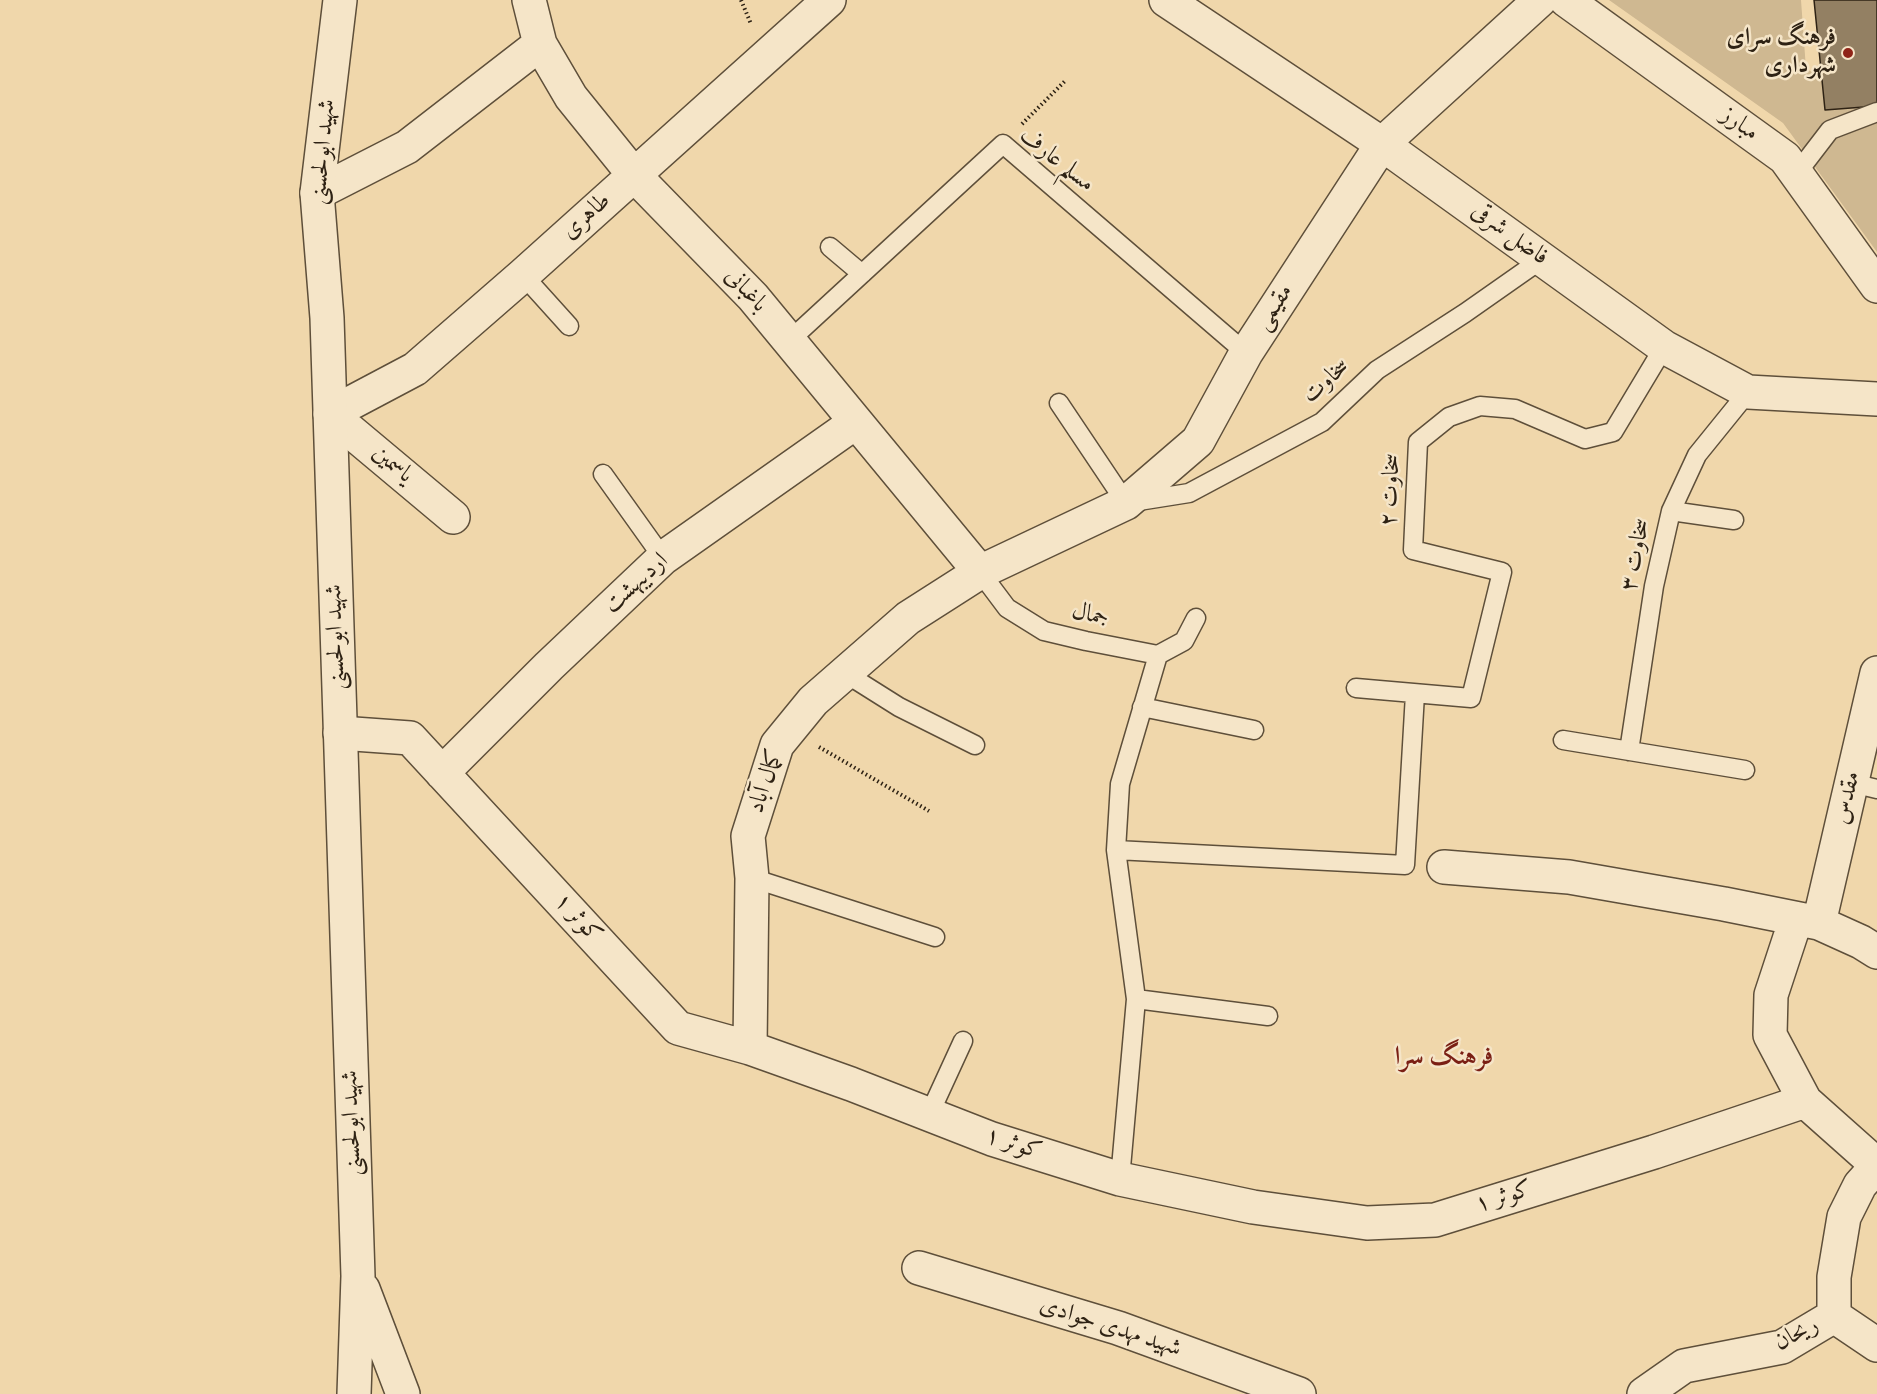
<!DOCTYPE html>
<html>
<head>
<meta charset="utf-8">
<style>
	body { margin:0 }
	canvas { display:block; background:#f0d7ab }
</style>
</head>
<body>
<canvas width="1877" height="1394"></canvas>
<script>
const ctx = document.querySelector('canvas').getContext('2d');
ctx.lineJoin = 'round';
function fillPath(path, color) { ctx.fillStyle = color; ctx.fill(path, 'evenodd'); }
const poly = rows => new Path2D(rows.map(r => 'M' + r).join(''));
function trace(path, color, width, dash) { ctx.strokeStyle = color; ctx.lineWidth = width; ctx.lineCap = dash ? 'butt' : 'round'; ctx.setLineDash(dash || []); ctx.stroke(path); }
function drawText(font, color, halo, rows, align = 'center') {
  ctx.font = font + ' "IM FELL DW Pica",Amiri,serif'; ctx.lineWidth = 5; ctx.setLineDash([]); ctx.textBaseline = 'middle'; ctx.strokeStyle = halo; ctx.fillStyle = color; for (const [text, x, y, turn = 0] of rows) {
    ctx.save(); ctx.translate(x, y); ctx.rotate((+turn || 0) * Math.PI / 180); ctx.textAlign = isNaN(turn) ? turn : align; if (halo) ctx.strokeText(text, 0, 0); ctx.fillText(text, 0, 0); ctx.restore();
  }
}
fillPath(poly([
	[1609,0,1801,0,1806,69,1877,103,1877,252,1783,123]
]), '#cfb891');
const building = poly([
	[1814,0,1877,0,1877,106,1825,110,1814,0]
]);
fillPath(building, '#938063');
trace(building, '#2e2214', 1.5);
const service = poly([
	[1797,173,1830,130,1877,112],
	[830,247,862,274],
	[523,275,569,326],
	[789,341,1003,144,1246,353],
	[1059,403,1126,503,1189,493,1322,422,1377,370,1465,313,1542,259],
	[603,474,663,558],
	[1671,511,1734,520],
	[980,572,1007,608,1044,631,1086,641,1158,655,1184,641,1196,618],
	[845,673,899,707,975,745],
	[1356,688,1471,698,1502,572,1413,550,1418,442,1449,417,1480,406,1515,409,1585,439,1613,432,1664,347],
	[1142,707,1254,730],
	[1563,740,1745,770],
	[1629,751,1654,586,1671,511,1697,455,1748,392],
	[1852,783,1877,789],
	[1116,850,1405,865,1415,694],
	[752,878,935,937],
	[1136,999,1268,1016],
	[929,1115,963,1041],
	[1120,1179,1136,999,1116,850,1120,784,1158,655]
]);
const minor = poly([
	[529,0,540,44,571,97,634,175,753,297,980,572],
	[1166,0,1382,144,1664,347,1748,392,1877,399],
	[1566,0,1785,158,1877,286],
	[317,193,407,147,540,44],
	[453,517,330,414,415,369,523,275,829,0],
	[340,733,410,738,678,1028,750,1048,851,1084,992,1139,1120,1179,1253,1207,1367,1223,1435,1220,1654,1152,1805,1101],
	[442,773,549,666,663,558,856,422],
	[1444,867,1569,877,1724,904,1819,923,1861,942,1877,952],
	[1796,919,1771,995,1770,1035,1805,1101,1877,1165],
	[1819,923,1877,673],
	[750,1048,752,878,748,836,777,745,813,701,908,618,980,572,1126,503,1198,441,1246,353,1382,144,1540,0],
	[919,1268,1118,1328,1299,1394],
	[1834,1316,1877,1345],
	[1644,1394,1684,1366,1782,1347,1834,1316,1834,1277,1844,1217,1860,1185,1877,1166]
]);
const tertiary = poly([
	[340,0,317,193,327,318,358,1276,354,1394],
	[363,1289,403,1394]
]);
trace(service, '#5e4f3a', 21);
trace(minor, '#5e4f3a', 36);
trace(tertiary, '#5e4f3a', 36);
trace(poly([
	[741,0,751,24],
	[1022,124,1066,80],
	[819,747,929,811]
]), '#2e2214', 4, [1.5, 3]);
trace(service, '#f5e5c8', 18);
trace(minor, '#f5e5c8', 33);
trace(tertiary, '#f5e5c8', 33);
for (const [x, y, r, color] of [
	[1848,53,6,"#8f2418"]
]) { const dot = new Path2D(); dot.arc(x, y, r, 0, 2 * Math.PI); ctx.fillStyle = color; ctx.fill(dot); trace(dot, '#f5e5c8', 2); }
drawText('bold 24px', '#2e2214', '#f5e5c8', [
	["فرهنگ سرای",1836,39],
	["شهرداری",1836,67]
], 'right');
drawText('24px', '#2e2214', '#f5e5c8', [
	["مبارز",1739,125,36],
	["شهید ابولحسنی",324,152,-85],
	["مسلم عارف",1056,161,38],
	["طاهری",587,217,-42],
	["فاضل شرقی",1509,235,36],
	["باغبانی",745,291,47],
	["مقیمی",1275,308,-57],
	["سخاوت",1327,382,-42],
	["یاسمین",392,465,40],
	["سخاوت ۲",1392,490,-87],
	["سخاوت ۳",1637,555,-79],
	["اردیبهشت",637,584,-42],
	["جمال",1090,616,12],
	["شهید ابولحسنی",337,637,-92],
	["کمال آباد",767,782,-71],
	["مقدس",1848,798,-77],
	["کوثر ۱",577,919,47],
	["شهید ابولحسنی",353,1123,-92],
	["کوثر ۱",1013,1145,18],
	["کوثر ۱",1504,1198,-17],
	["شهید مهدی جوادی",1110,1328,18],
	["ریحان",1797,1335,-27]
]);
drawText('bold 26px', '#7a1f14', '#f5e5c8', [
	["فرهنگ سرا",1444,1059]
]);
</script>
</body>
</html>
